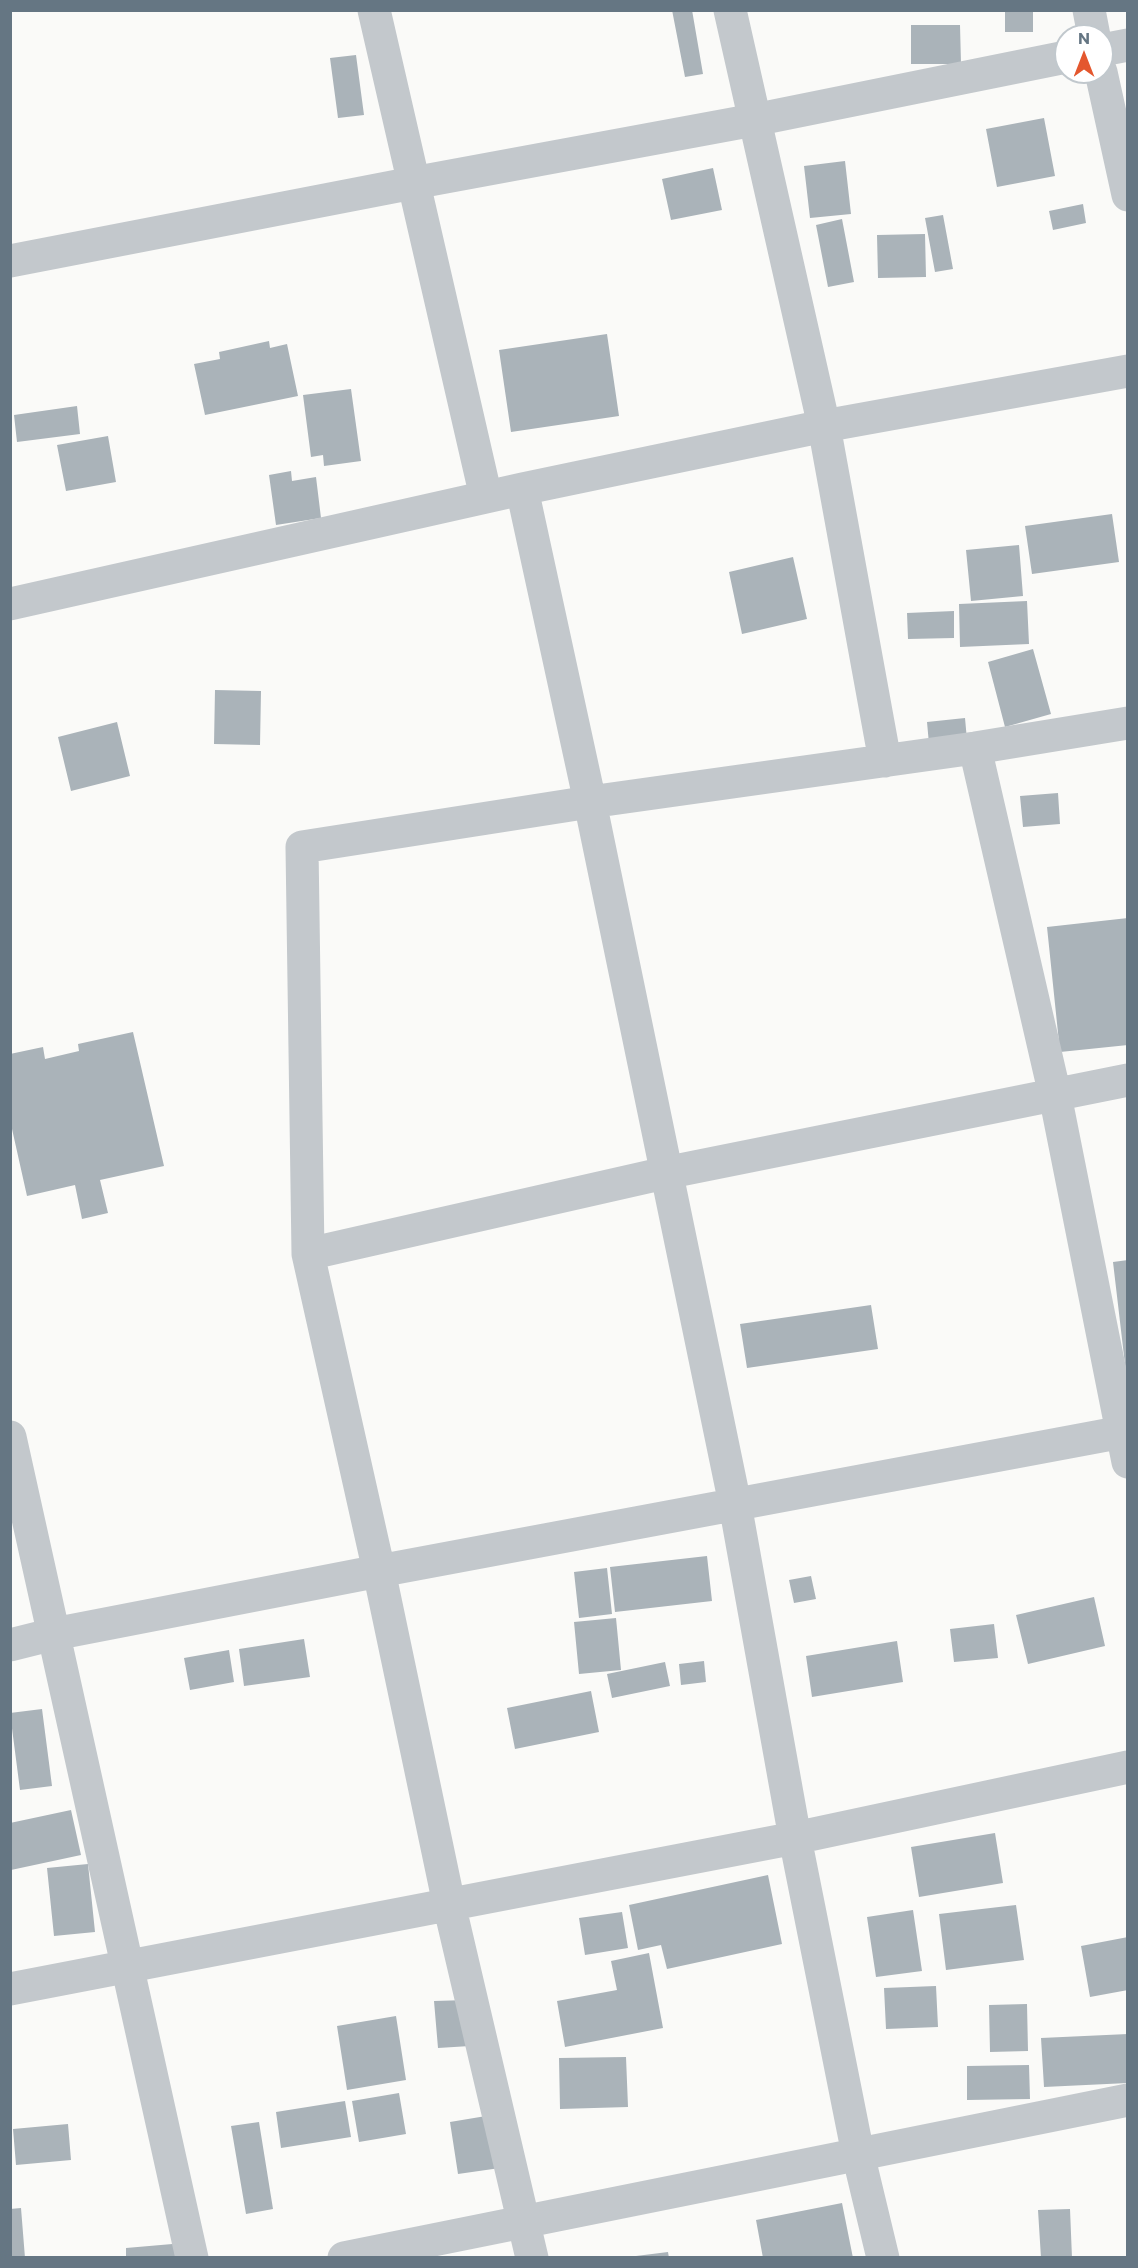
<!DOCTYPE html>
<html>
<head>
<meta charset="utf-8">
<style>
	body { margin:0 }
	#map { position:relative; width:1138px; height:2268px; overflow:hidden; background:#fafaf8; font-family:Commissioner,sans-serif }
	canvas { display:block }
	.frame { position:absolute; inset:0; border:12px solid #657683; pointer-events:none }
	.north { position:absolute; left:1054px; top:24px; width:60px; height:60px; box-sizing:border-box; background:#fff; border:2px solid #c1c8cd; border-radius:50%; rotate:0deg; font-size:16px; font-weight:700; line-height:24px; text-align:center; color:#657683 }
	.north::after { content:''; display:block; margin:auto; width:21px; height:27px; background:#e4572e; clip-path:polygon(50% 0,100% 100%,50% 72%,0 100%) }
</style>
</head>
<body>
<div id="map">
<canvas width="1138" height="2268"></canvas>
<div class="frame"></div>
<div class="north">N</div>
</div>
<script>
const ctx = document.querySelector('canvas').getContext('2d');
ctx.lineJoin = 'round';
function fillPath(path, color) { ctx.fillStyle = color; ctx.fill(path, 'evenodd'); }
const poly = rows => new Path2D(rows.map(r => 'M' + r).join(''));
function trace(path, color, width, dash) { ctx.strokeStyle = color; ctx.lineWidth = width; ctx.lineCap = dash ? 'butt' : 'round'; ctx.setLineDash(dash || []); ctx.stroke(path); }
fillPath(poly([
	[672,10,692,10,703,74,685,77],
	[1005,10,1033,10,1033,32,1005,32],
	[911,25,960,25,961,64,911,64],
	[356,55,364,115,338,118,330,58],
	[1044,118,1055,176,997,187,986,129],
	[845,161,851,214,810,218,804,166],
	[713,168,722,210,671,220,662,179],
	[1083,204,1086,223,1053,230,1049,211],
	[943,215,953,269,935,272,925,218],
	[842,219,854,282,828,287,816,225],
	[925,234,926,277,878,278,877,235],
	[607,334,619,416,511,432,499,350],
	[269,341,270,348,287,344,298,396,205,415,194,364,220,359,219,352],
	[351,389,361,461,324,466,323,455,311,457,303,395],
	[77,406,80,434,17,442,14,415],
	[108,436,116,482,66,491,57,445],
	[291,471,292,481,316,477,321,518,276,525,269,475],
	[1112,514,1119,562,1032,574,1025,526],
	[1019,545,1023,596,971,601,966,550],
	[793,557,807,619,742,634,729,572],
	[1027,601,1029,644,960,647,959,604],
	[954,611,954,638,908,639,907,613],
	[1033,649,1051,714,1005,727,988,662],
	[215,690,261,691,260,745,214,744],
	[965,718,967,740,929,744,927,722],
	[117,722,130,776,71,791,58,737],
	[1058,793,1060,824,1023,827,1020,796],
	[1128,918,1128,1045,1060,1052,1047,927],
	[133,1032,164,1166,100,1180,108,1213,82,1219,75,1185,27,1196,10,1120,10,1054,43,1047,45,1059,79,1051,78,1044],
	[1128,1260,1128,1373,1126,1373,1113,1262],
	[871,1305,878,1349,747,1368,740,1324],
	[707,1556,712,1601,615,1612,610,1567],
	[607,1568,612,1614,579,1618,574,1572],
	[811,1576,816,1599,794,1603,789,1580],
	[1094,1597,1105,1646,1028,1664,1016,1615],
	[616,1618,621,1670,579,1674,574,1622],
	[994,1624,998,1658,954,1662,950,1629],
	[304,1639,310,1677,244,1686,239,1649],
	[897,1641,903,1682,812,1697,806,1656],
	[229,1650,234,1682,190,1690,184,1658],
	[704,1661,706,1682,681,1685,679,1664],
	[665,1662,670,1686,612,1698,607,1674],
	[591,1691,599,1732,515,1749,507,1708],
	[42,1709,52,1786,20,1790,10,1713],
	[71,1810,81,1855,11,1870,10,1823],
	[995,1833,1003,1883,919,1897,911,1847],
	[88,1864,95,1932,54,1936,47,1868],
	[768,1875,782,1944,667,1969,661,1945,638,1950,629,1905],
	[1016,1905,1024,1960,946,1970,939,1914],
	[913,1910,922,1971,876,1977,867,1917],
	[622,1912,628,1948,585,1955,579,1918],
	[1128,1937,1128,1990,1090,1997,1081,1946],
	[649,1953,663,2028,565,2047,557,2001,617,1990,611,1961],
	[936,1986,938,2027,886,2029,884,1988],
	[467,2000,470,2046,438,2048,434,2001],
	[1027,2004,1028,2051,990,2052,989,2005],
	[396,2016,406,2080,347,2090,337,2026],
	[1128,2034,1128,2083,1044,2087,1041,2038],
	[626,2057,628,2107,560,2109,559,2058],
	[1029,2065,1030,2099,967,2100,967,2066],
	[399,2093,406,2134,359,2142,352,2101],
	[345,2101,351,2137,281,2148,276,2112],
	[492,2115,500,2168,458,2174,450,2122],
	[259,2122,273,2209,246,2214,231,2126],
	[68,2124,71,2160,16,2165,13,2129],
	[842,2203,853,2258,763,2258,756,2220],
	[21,2208,25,2258,10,2258,10,2209],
	[1070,2209,1072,2258,1041,2258,1038,2210],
	[184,2243,185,2258,126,2258,126,2248],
	[668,2252,669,2258,636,2258,636,2256]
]), '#aab3b9');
trace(poly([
	[374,10,486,497],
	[730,10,824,426,885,761],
	[1089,10,1094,36],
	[1102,50,1128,45],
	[1101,72,1128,195],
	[10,261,413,183,754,120,1066,57],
	[522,489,590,802,735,1504,795,1838,858,2154,883,2258],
	[10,604,522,489,824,426,1128,371],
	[975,748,1055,1095,1128,1462],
	[308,1254,665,1173,1128,1080],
	[10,1437,192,2258],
	[10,1645,54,1634,379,1571,1128,1431],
	[10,1989,795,1838,1128,1767],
	[344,2258,1128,2100],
	[532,2258,449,1904,379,1571,308,1254,302,847,590,802,975,748,1128,723]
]), '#c3c8cc', 33);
</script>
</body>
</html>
